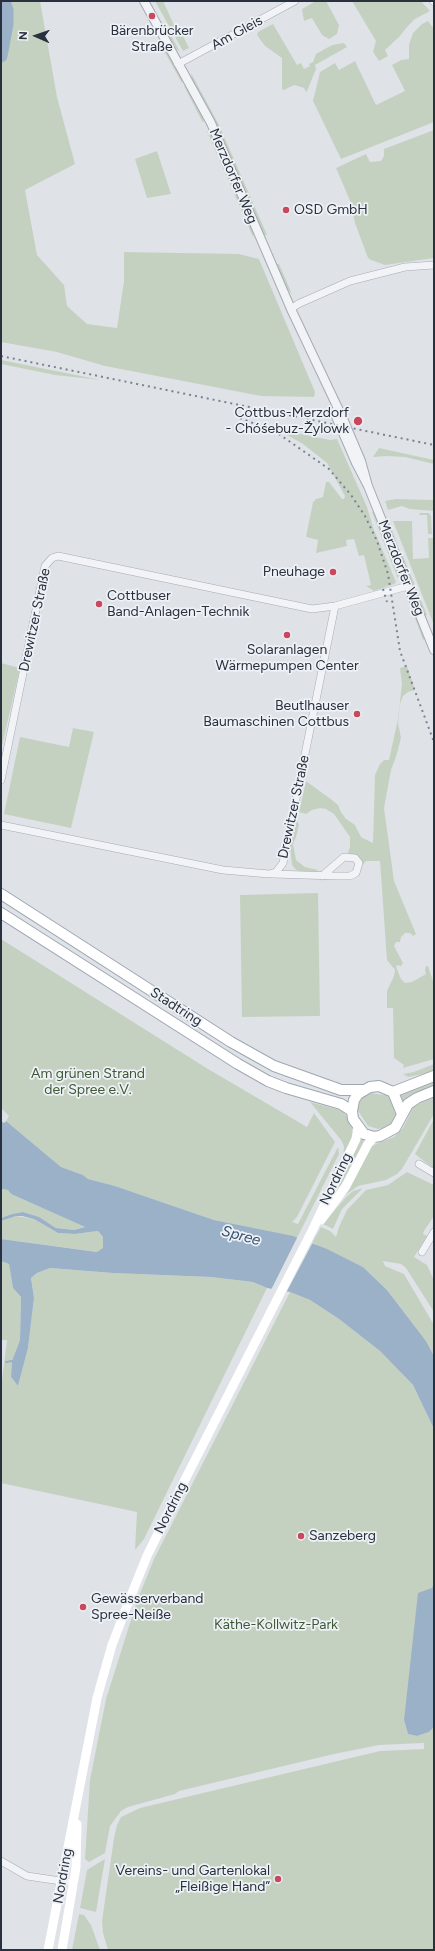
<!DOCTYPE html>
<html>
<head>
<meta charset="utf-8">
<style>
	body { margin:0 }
	#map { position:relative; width:435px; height:1951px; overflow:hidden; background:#dfe3e8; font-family:Figtree,sans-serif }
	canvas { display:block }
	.frame { position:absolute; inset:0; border:2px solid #29313e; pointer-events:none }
	.north { position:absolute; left:16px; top:16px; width:40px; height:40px; -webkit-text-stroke:3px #eef1f5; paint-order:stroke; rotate:272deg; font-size:11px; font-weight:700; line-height:16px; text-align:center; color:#29313e }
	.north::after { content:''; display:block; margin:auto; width:14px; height:18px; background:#29313e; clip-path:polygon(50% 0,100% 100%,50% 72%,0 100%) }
</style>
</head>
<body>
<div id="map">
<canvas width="435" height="1951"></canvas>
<div class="frame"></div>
<div class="north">N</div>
</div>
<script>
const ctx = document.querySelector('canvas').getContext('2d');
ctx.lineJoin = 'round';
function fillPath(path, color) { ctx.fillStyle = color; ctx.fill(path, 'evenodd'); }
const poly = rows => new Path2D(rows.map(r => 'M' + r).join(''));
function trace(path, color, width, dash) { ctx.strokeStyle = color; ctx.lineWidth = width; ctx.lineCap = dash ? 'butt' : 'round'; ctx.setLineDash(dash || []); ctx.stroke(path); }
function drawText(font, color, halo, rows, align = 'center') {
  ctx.font = font + ' Figtree,sans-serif'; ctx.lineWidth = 3.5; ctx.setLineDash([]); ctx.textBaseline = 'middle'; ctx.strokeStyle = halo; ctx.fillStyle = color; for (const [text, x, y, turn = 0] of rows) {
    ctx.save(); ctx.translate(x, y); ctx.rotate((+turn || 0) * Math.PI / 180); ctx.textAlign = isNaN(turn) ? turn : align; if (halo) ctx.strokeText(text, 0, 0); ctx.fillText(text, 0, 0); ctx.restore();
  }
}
fillPath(poly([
	[12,1,40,1,57,97,75,164,25,190,37,255,64,285,67,306,87,324,117,328,124,281,124,252,239,254,259,259,315,392,314,397,261,396,105,366,57,352,1,342,1,5],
	[155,1,163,1,175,27,182,34,189,48,183,51],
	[316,1,326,1,339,25,337,34,329,39,322,35,312,18,304,21,302,9],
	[352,1,421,1,430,11,415,19,407,27,399,37,385,50,388,56,379,61,373,52,376,41],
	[428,21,434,29,434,122,341,159,313,101,320,72,335,63,339,70,355,61,376,105,405,91,392,65,401,60,409,59,409,45,413,33,422,24],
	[273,24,297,65,301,63,304,69,310,66,309,64,313,62,316,54,332,45,344,43,347,47,315,65,316,69,307,91,306,92,304,88,294,85,284,90,282,89,282,58,265,46,257,35,258,32],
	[166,26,180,52,172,45,163,27],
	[163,49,167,52,183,80,182,83],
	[191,73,219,125,267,235,263,235,192,80],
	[184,86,187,86,204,119,203,123],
	[434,130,434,258,385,265,371,260,368,258,355,223,351,203,336,168,366,154,370,162,381,161,384,156,384,149],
	[207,131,212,134,254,231,253,237],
	[157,151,171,194,147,198,135,159],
	[276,264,279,264,292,294,287,289],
	[1,360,101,380,55,375,1,364],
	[276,429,330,440,337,439,367,507,374,530,396,582,394,584,374,591,366,586,371,585,364,555,359,556,354,539,346,540,347,546,316,553,318,540,306,537,313,502,316,499,323,497,326,482,329,482,342,499,344,499,345,496,327,463,303,444],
	[379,448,434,460,434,464,405,457,386,456,373,457],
	[396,499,434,500,434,511,410,509,402,506,388,510,385,501],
	[372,512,374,512,399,571,398,579],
	[420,513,429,513,431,516,432,534,428,534,427,515,419,515],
	[387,517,427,615,424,616,400,555,401,551,388,522,385,519],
	[393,521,412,521,413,559,429,558,428,538,434,538,434,625],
	[407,596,413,606,425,639,423,640],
	[1,663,20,668,1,750],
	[407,666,415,690,408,692,403,696,400,704,398,723,401,738,396,757,391,770,384,808,394,881,416,934,413,936,410,933,405,933,401,937,400,942,396,942,394,946,403,963,401,966,397,965,396,967,401,979,405,983,412,982,426,974,425,970,426,966,428,966,434,984,434,1059,403,1068,404,1065,394,1058,393,1008,387,1008,387,991,394,976,395,970,387,960,380,861,366,861,363,865,360,859,348,853,350,847,350,837,334,814,326,809,320,808,312,810,306,814,299,812,306,781,332,800,338,805,341,812,346,819,355,825,361,837,373,843,375,775,380,764,384,760,389,760,398,719,402,684,400,668],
	[73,728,94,732,71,828,4,814,20,737,69,747],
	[297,821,299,825,296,837,293,844,296,860,305,867,318,870,317,871,304,872,296,870,292,865,290,846,295,823],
	[318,893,320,1016,242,1017,240,895],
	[1,939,208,1069,307,1127,314,1113,335,1142,297,1217,292,1222,298,1224,338,1147,339,1154,297,1238,214,1220,115,1186,88,1179,83,1175,61,1167,6,1121,9,1116,1,1108],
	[434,1064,434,1071,428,1073,408,1077,403,1074,414,1072],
	[434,1081,434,1087,409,1096,402,1102,399,1095],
	[369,1093,392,1096,397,1113,393,1122,389,1127,378,1129,368,1126,355,1106,358,1100],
	[434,1097,434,1114,402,1169,397,1174,386,1180,358,1186,341,1198,371,1146,394,1137,403,1128,413,1107],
	[310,1102,343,1111,349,1120,354,1134,343,1159,344,1146,341,1140],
	[434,1119,434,1169,415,1154],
	[361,1136,365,1139,341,1185,330,1201],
	[407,1172,434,1185,434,1216,424,1231,423,1234,427,1236,414,1257,427,1265,434,1280,434,1312,406,1268,401,1264,383,1261,385,1266,404,1274,434,1325,434,1356,426,1341,387,1290,363,1267,312,1243,321,1227,330,1231,336,1237,339,1227,347,1210,366,1190,388,1185],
	[363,1188,342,1209,333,1229,323,1224,347,1196,353,1191],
	[1,1189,8,1190,11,1194,85,1227,74,1230,56,1228,39,1217,23,1212,12,1214,1,1218],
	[16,1216,34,1219,58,1233,75,1234,98,1231,103,1237,104,1248,98,1252,1,1239,1,1221],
	[1,1261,9,1264,13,1288,21,1297,20,1340,12,1361,11,1377,18,1386,28,1348,34,1298,31,1278,37,1273,50,1268,113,1273,211,1277,253,1282,267,1288,144,1539,135,1550,137,1512,1,1483,1,1388,7,1340,1,1340],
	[290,1292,310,1300,339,1319,380,1351,413,1385,434,1429,434,1584,404,1720,408,1734,417,1736,429,1732,434,1727,434,1950,108,1950,103,1933,102,1921,114,1838,117,1825,121,1817,140,1808,380,1751,424,1749,424,1743,379,1745,334,1754,179,1791,175,1794,128,1807,121,1811,110,1826,105,1853,89,1862,85,1859,90,1780,106,1699,137,1601,154,1559,178,1512],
	[105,1859,96,1912,80,1908,87,1870],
	[79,1914,84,1915,91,1925,100,1950,72,1950]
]), '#c5d1c0');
fillPath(poly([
	[1,1121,4,1123,6,1121,61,1167,83,1175,88,1179,115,1186,214,1220,293,1236,327,1249,363,1267,387,1290,426,1341,434,1356,434,1429,413,1385,380,1351,339,1319,310,1300,290,1292,267,1288,253,1282,211,1277,113,1273,50,1268,37,1273,31,1278,34,1298,28,1348,18,1386,11,1377,12,1361,20,1340,21,1297,13,1288,9,1264,1,1261,1,1239,97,1252,103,1248,103,1237,98,1231,75,1234,58,1233,34,1219,22,1216,16,1216,1,1221,1,1218,12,1214,23,1212,39,1217,56,1228,74,1230,85,1227,11,1194,8,1190,1,1189],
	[434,1584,434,1727,429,1732,417,1736,408,1734,404,1720,418,1593,432,1588]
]), '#9bb1c7');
fillPath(poly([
	[298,1236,313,1242,286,1293,271,1290]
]), '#dfe3e8');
trace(poly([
	[6,1362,12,1361]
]), '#9bb1c7', 2);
trace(poly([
	[1,56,7,24,7,10,4,1]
]), '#9bb1c7', 13);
const minor = poly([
	[433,1,434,2],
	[178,64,295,1],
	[291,309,298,304,350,281,405,267,434,265],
	[1,780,45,566,52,558,58,556,312,609,335,606],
	[1,825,223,870,269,874,276,872,283,863,335,606,408,586],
	[273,874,336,876,350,876,356,873,359,863,355,858,344,857,322,876],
	[419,1164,434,1173],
	[422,1252,434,1232],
	[1,1861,27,1876,74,1883]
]);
const tertiary = poly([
	[144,1,211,123,291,309,344,421,361,461,368,486],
	[334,412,356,463,368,486,434,650]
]);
const primary = poly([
	[1,894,231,1042,274,1066,341,1090,363,1090],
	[1,913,238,1064,268,1081,286,1088,341,1104,352,1111],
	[393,1092,434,1076],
	[402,1114,393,1092,379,1086,370,1087,358,1094,354,1100,352,1111,353,1119,364,1134,374,1137,380,1136,395,1128,408,1104,417,1098,434,1091]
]);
trace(minor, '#a5aab2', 8);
trace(tertiary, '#a5aab2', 10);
trace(primary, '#9fa7b3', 12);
trace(minor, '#f2f3f6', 7);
trace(tertiary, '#f2f3f6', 8);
trace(poly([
	[321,1220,346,1186,368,1144,374,1137],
	[48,1950,97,1698,112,1645,130,1598,147,1556,171,1507,312,1231,356,1139,358,1127],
	[62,1950,76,1867,77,1824]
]), '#fff', 9);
trace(primary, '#fff', 10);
trace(poly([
	[1,356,434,445],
	[240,418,276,432,329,469,351,495,365,516,377,541,388,574,400,651,434,742],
	[383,589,387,602]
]), '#798291', 2, [2, 4]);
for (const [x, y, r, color] of [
	[152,16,4,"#c9485e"],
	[286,210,4,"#c9485e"],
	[358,421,5,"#c9485e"],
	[333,572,4,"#c9485e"],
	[99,604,4,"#c9485e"],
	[287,635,4,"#c9485e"],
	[357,714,4,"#c9485e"],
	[301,1536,4,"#c9485e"],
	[83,1607,4,"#c9485e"],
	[278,1879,4,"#c9485e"]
]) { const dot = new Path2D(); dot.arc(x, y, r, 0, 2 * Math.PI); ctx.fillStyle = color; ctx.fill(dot); trace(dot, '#eef1f5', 1.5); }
drawText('14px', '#29313e', '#eef1f5', [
	["Bärenbrücker",152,31,"center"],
	["Straße",152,47,"center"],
	["OSD GmbH",294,210],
	["Cottbus-Merzdorf",349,413,"right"],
	["- Chóśebuz-Žylowk",349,429,"right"],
	["Pneuhage",325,572,"right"],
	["Cottbuser",107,596],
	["Band-Anlagen-Technik",107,612],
	["Solaranlagen",287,650,"center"],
	["Wärmepumpen Center",287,666,"center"],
	["Beutlhauser",349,706,"right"],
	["Baumaschinen Cottbus",349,722,"right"],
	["Sanzeberg",309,1536],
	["Gewässerverband",91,1599],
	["Spree-Neiße",91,1615],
	["Vereins- und Gartenlokal",270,1871,"right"],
	["„Fleißige Hand”",270,1887,"right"]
], 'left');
drawText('14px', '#29313e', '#eef1f5', [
	["Am Gleis",237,33,-29],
	["Merzdorfer Weg",233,176,67],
	["Merzdorfer Weg",401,568,68],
	["Drewitzer Straße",35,620,-78],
	["Drewitzer Straße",294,807,-78],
	["Stadtring",176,1007,33],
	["Nordring",336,1179,-64],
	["Nordring",171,1508,-63],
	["Nordring",63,1876,-80]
]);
drawText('14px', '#3e5936', '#eef1f5', [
	["Am grünen Strand",88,1074],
	["der Spree e.V.",88,1090],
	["Käthe-Kollwitz-Park",276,1625]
]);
drawText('italic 15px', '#345070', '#eef1f5', [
	["Spree",241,1236,15]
]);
</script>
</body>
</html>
